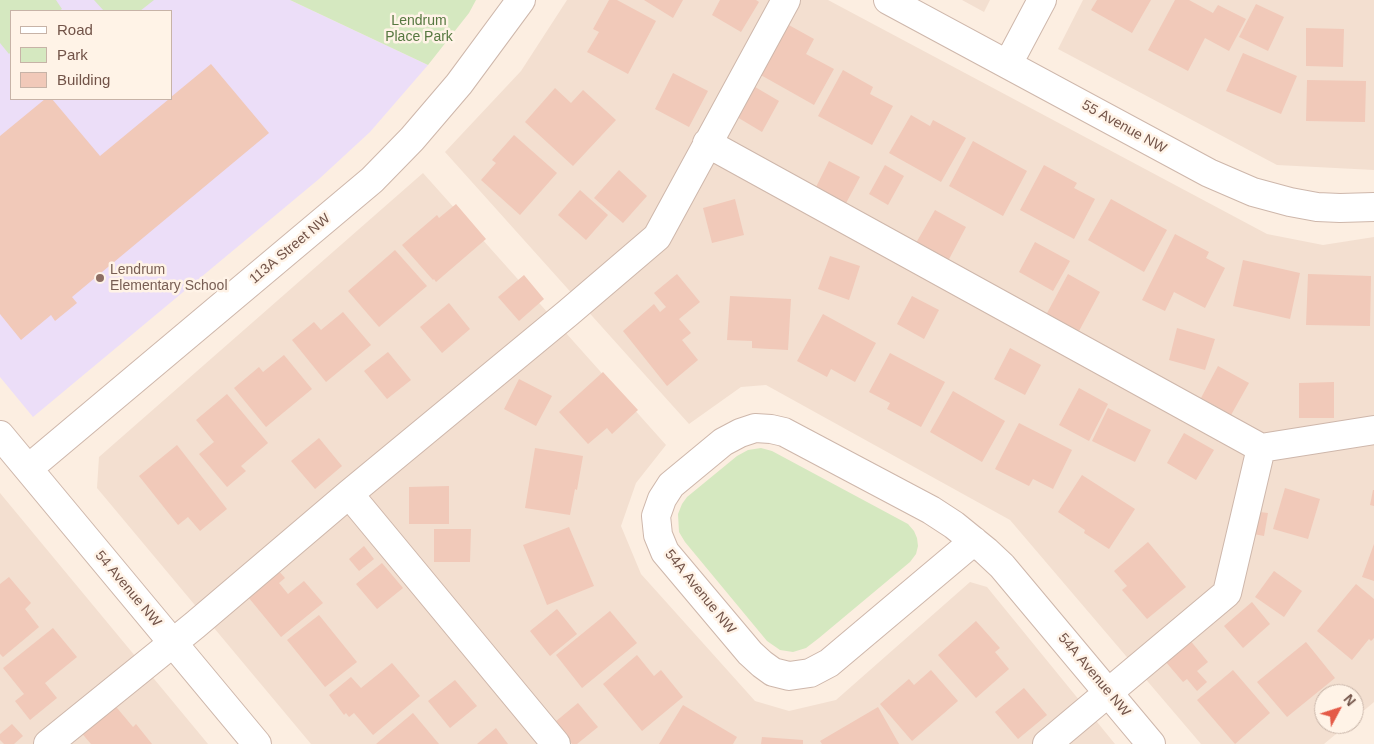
<!DOCTYPE html>
<html>
<head>
<meta charset="utf-8">
<style>
	body { margin:0 }
	#map { position:relative; width:1374px; height:744px; overflow:hidden; background:#fceee1; font-family:Arial,sans-serif }
	canvas { display:block }
	.legend { position:absolute; left:10px; top:10px; width:162px; height:90px; box-sizing:border-box; background:#fff3e7; border:1px solid #c7b3a7; margin:0; padding:6px 9px; list-style:none; font-size:15px; color:#725348 }
	.legend li { display:flex; align-items:center; gap:10px; height:25px }
	.legend b { width:25px; border:1px solid #c7b3a7 }
	.north { position:absolute; left:1314px; top:684px; width:50px; height:50px; box-sizing:border-box; background:#fff3e7; border:1px solid #c7b3a7; border-radius:50%; rotate:50deg; font-size:14px; font-weight:700; line-height:20px; text-align:center; color:#725348 }
	.north::after { content:''; display:block; margin:auto; width:18px; height:22px; background:#e45a47; clip-path:polygon(50% 0,100% 100%,50% 72%,0 100%) }
</style>
</head>
<body>
<div id="map">
<canvas width="1374" height="744"></canvas>
<ul class="legend">
<li><b style="height:6px;background:#fff"></b>Road</li>
<li><b style="height:14px;background:#d5e8c0"></b>Park</li>
<li><b style="height:14px;background:#f1c9b9"></b>Building</li>
</ul>
<div class="north">N</div>
</div>
<script>
const ctx = document.querySelector('canvas').getContext('2d');
ctx.lineJoin = 'round';
function fillPath(path, color) { ctx.fillStyle = color; ctx.fill(path, 'evenodd'); }
const poly = rows => new Path2D(rows.map(r => 'M' + r).join(''));
function trace(path, color, width, dash) { ctx.strokeStyle = color; ctx.lineWidth = width; ctx.lineCap = dash ? 'butt' : 'round'; ctx.setLineDash(dash || []); ctx.stroke(path); }
function drawText(font, color, halo, rows, align = 'center') {
  ctx.font = font + ' Arial,sans-serif'; ctx.lineWidth = 5; ctx.setLineDash([]); ctx.textBaseline = 'middle'; ctx.strokeStyle = halo; ctx.fillStyle = color; for (const [text, x, y, turn = 0] of rows) {
    ctx.save(); ctx.translate(x, y); ctx.rotate((+turn || 0) * Math.PI / 180); ctx.textAlign = isNaN(turn) ? turn : align; if (halo) ctx.strokeText(text, 0, 0); ctx.fillText(text, 0, 0); ctx.restore();
  }
}
fillPath(poly([
	[567,0,828,0,1267,234,1323,245,1374,237,1374,702,1354,719,1354,694,1324,694,1324,724,1348,724,1324,744,1201,744,1010,520,766,385,741,387,689,424,445,152,521,71],
	[962,0,990,0,984,12],
	[1083,0,1374,0,1374,170,1277,165,1058,49],
	[423,173,666,445,636,483,621,526,641,574,755,701,789,711,836,700,970,582,987,587,1115,744,311,744,97,488,99,457],
	[0,493,208,744,0,744]
]), '#f3dfd0');
fillPath(poly([
	[0,0,290,0,428,65,370,132,319,179,33,417,0,377],
	[11,11,171,11,171,99,11,99]
]), '#ecdef8');
fillPath(poly([
	[0,0,56,0,62,9,59,11,11,11,11,52,9,54,0,43],
	[94,0,154,0,140,11,104,11],
	[290,0,476,0,469,13,428,65],
	[761,448,772,451,908,524,914,531,917,538,918,546,916,554,910,562,819,638,806,648,793,652,780,650,767,641,685,542,679,532,678,514,682,504,687,497,737,456,748,450]
]), '#d5e8c0');
fillPath(poly([
	[609,0,617,0,656,21,628,74,587,52,599,32,593,29],
	[644,0,683,0,673,18],
	[720,0,756,0,759,2,741,32,712,15],
	[1097,0,1151,0,1132,33,1091,10],
	[1175,0,1189,0,1213,13,1218,5,1246,19,1229,51,1205,38,1188,71,1148,50],
	[1256,4,1284,17,1268,51,1239,37],
	[787,24,814,39,806,54,834,69,814,105,759,74],
	[1306,28,1344,29,1343,67,1306,66],
	[1243,53,1297,76,1281,114,1226,91],
	[211,64,269,133,72,297,77,303,55,321,51,315,21,340,0,314,0,136,45,99,52,99,100,156,169,99,171,99,171,97],
	[843,70,873,87,870,94,893,106,872,145,818,116],
	[673,73,708,91,689,127,655,109],
	[1307,80,1366,81,1365,122,1306,121],
	[750,84,779,101,762,132,732,114],
	[555,88,571,103,583,90,616,120,573,166,525,122],
	[911,115,930,126,933,120,966,138,941,182,889,153],
	[514,135,557,173,520,215,481,180,496,163,492,160],
	[973,141,1027,171,1003,216,949,186],
	[829,161,860,177,845,205,815,189],
	[885,165,904,176,888,205,869,194],
	[1044,165,1077,183,1074,188,1095,199,1074,239,1020,210],
	[619,170,647,196,623,223,594,198],
	[580,190,608,215,586,240,558,215],
	[735,199,744,235,712,243,703,208],
	[1111,199,1167,230,1144,272,1088,240],
	[456,204,486,239,436,282,434,279,433,280,402,245,437,215,439,218],
	[935,210,966,227,948,261,916,243],
	[1175,234,1209,252,1206,258,1225,268,1205,308,1174,292,1165,311,1142,300],
	[1035,242,1070,261,1053,291,1019,272],
	[395,250,427,286,379,327,348,291],
	[830,256,860,266,849,300,818,289],
	[1243,260,1300,273,1290,319,1233,306],
	[677,274,700,302,679,319,691,333,682,340,698,360,667,386,623,331,654,304,660,312,666,307,654,293],
	[1068,274,1100,292,1079,331,1046,315],
	[1308,274,1371,276,1370,326,1306,325],
	[524,275,544,299,519,321,498,297],
	[730,296,791,299,788,350,752,348,752,341,727,340],
	[912,296,939,310,924,339,897,324],
	[449,303,470,329,442,353,420,327],
	[343,312,371,345,326,382,292,340,314,322,321,330],
	[823,314,876,343,855,382,831,369,827,377,797,361],
	[1177,328,1215,339,1205,370,1169,360],
	[1010,348,1041,365,1025,395,994,379],
	[388,352,411,380,387,399,364,371],
	[890,353,945,382,921,427,887,409,890,403,869,392],
	[284,355,312,389,266,427,234,388,259,367,263,372],
	[1218,366,1249,383,1231,415,1201,398],
	[603,372,638,410,612,434,607,428,588,444,559,412],
	[519,379,552,396,536,426,504,409],
	[1334,382,1334,418,1299,418,1299,383],
	[1079,388,1108,404,1089,441,1059,425],
	[953,391,1005,421,982,462,930,432],
	[227,394,268,443,241,466,246,471,227,487,199,454,214,442,196,420],
	[1108,408,1151,430,1135,462,1092,441],
	[1019,423,1072,450,1053,489,1033,479,1029,486,995,469],
	[1184,433,1214,450,1196,480,1167,463],
	[319,438,342,466,315,489,291,461],
	[177,445,227,509,200,531,188,517,178,525,139,476],
	[535,448,583,456,577,490,575,489,570,515,525,508],
	[1082,475,1135,509,1109,549,1084,533,1085,530,1058,512],
	[449,486,449,524,409,524,409,487],
	[1285,488,1320,499,1308,539,1273,529],
	[1373,490,1374,490,1374,506,1370,505],
	[1252,511,1268,513,1264,536,1248,533],
	[569,527,594,586,547,605,523,545],
	[434,529,471,529,470,562,434,562],
	[1148,542,1186,587,1147,619,1122,590,1127,586,1114,571],
	[1374,544,1374,581,1362,577],
	[364,546,374,559,359,571,349,559],
	[382,563,403,588,377,609,356,584],
	[277,569,285,578,279,583,288,594,304,581,323,603,281,637,244,592],
	[1274,571,1302,591,1284,617,1255,597],
	[9,577,31,603,25,609,39,627,3,657,0,654,0,584],
	[1356,584,1374,599,1374,638,1371,641,1369,639,1352,660,1317,631],
	[1252,602,1270,624,1243,648,1224,626],
	[557,609,577,634,550,656,530,631],
	[610,611,637,643,582,688,556,655],
	[319,615,357,662,325,687,287,640],
	[976,621,1000,648,995,652,1009,669,976,698,938,655],
	[53,628,77,657,45,683,57,698,30,720,15,701,24,694,3,668],
	[1184,633,1208,662,1197,671,1207,682,1197,691,1187,679,1183,682,1159,654],
	[1306,642,1335,678,1287,717,1257,682],
	[637,655,654,676,661,670,683,697,642,731,603,684],
	[392,663,420,696,373,735,354,713,349,717,346,713,344,715,329,695,351,677,361,688],
	[931,670,958,701,912,741,880,704,909,679,914,685],
	[1233,670,1270,713,1235,744,1197,700],
	[455,680,477,706,450,728,428,701],
	[1024,688,1047,715,1018,739,995,712],
	[112,702,133,727,136,724,152,744,91,744,79,730],
	[578,703,598,727,577,744,572,744,555,722],
	[683,705,737,737,733,744,659,744],
	[878,707,899,744,822,744,820,741],
	[413,713,439,744,376,744],
	[12,724,23,736,14,744,4,744,0,740,0,734],
	[496,728,508,744,477,744],
	[762,737,803,740,803,744,761,744]
]), '#f1c9b9');
const minor = poly([
	[888,0,1209,173,1253,192,1290,202,1317,207,1340,208,1374,207],
	[1008,64,1042,0],
	[707,143,1261,448,1374,430],
	[0,435,257,744],
	[29,468,372,180,412,139,459,84,521,0],
	[349,494,556,744],
	[974,541,829,663,810,673,789,676,773,672,762,664,750,653,665,552,658,535,656,516,662,499,671,485,723,442,740,433,755,428,771,429,784,432,931,510,954,525,986,551,1002,566,1151,744],
	[48,744,195,625,349,494,568,313,657,237,786,0],
	[1047,744,1227,593,1261,448]
]);
trace(minor, '#ceb7ab', 30);
trace(minor, '#fff', 28);
for (const [x, y, r, color] of [
	[100,278,5,"#8d6e63"]
]) { const dot = new Path2D(); dot.arc(x, y, r, 0, 2 * Math.PI); ctx.fillStyle = color; ctx.fill(dot); trace(dot, '#fff3e7', 2); }
drawText('14px', '#577841', '#fff3e7', [
	["Lendrum",419,21],
	["Place Park",419,37]
]);
drawText('14px', '#725348', '#fff3e7', [
	["55 Avenue NW",1124,127,29],
	["113A Street NW",290,249,-40],
	["54 Avenue NW",128,589,50],
	["54A Avenue NW",700,592,51],
	["54A Avenue NW",1094,675,50]
]);
drawText('14px', '#785e54', '#fff3e7', [
	["Lendrum",110,270],
	["Elementary School",110,286]
], 'left');
</script>
</body>
</html>
